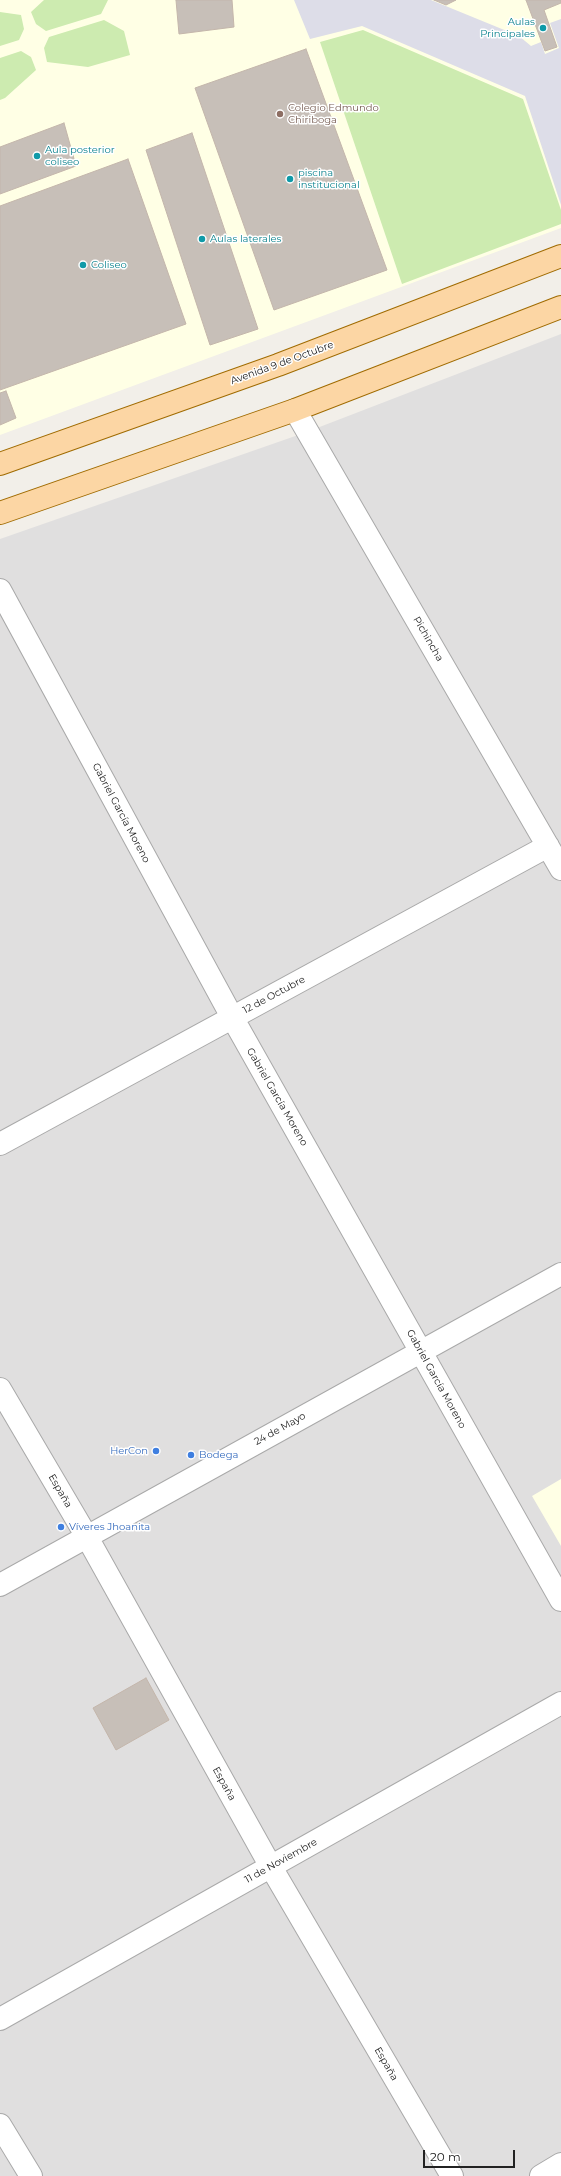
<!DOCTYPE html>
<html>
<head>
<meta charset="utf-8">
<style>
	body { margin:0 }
	#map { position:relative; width:561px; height:2176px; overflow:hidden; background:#f2efe9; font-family:Montserrat,sans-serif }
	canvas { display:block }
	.scale { position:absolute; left:423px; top:2150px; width:92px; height:18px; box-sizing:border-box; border:2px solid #222; border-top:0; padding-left:5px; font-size:12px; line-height:14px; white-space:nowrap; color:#222; -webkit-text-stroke:3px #fff; paint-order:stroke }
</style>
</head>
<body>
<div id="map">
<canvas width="561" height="2176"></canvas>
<div class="scale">20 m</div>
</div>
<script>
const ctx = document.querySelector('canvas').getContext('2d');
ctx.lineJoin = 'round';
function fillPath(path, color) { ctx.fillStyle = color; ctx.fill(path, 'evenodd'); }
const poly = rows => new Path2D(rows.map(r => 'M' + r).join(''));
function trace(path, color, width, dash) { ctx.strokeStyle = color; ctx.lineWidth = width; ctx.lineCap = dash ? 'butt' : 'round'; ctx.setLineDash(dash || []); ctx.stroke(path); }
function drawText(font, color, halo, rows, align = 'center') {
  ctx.font = font + ' Montserrat,sans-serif'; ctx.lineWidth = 3; ctx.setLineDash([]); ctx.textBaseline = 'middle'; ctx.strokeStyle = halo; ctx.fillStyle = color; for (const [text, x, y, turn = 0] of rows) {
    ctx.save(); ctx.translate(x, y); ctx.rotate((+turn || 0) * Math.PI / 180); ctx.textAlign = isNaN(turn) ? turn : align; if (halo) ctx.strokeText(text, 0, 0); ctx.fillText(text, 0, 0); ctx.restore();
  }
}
fillPath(poly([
	[561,334,561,2176,0,2176,0,539,304,433]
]), '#e0dfdf');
fillPath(poly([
	[0,0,561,0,561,228,0,435],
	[561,1479,561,1546,532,1496]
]), '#ffffe5');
fillPath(poly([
	[44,0,108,0,101,14,46,31,36,24,31,12],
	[0,12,21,15,24,29,19,40,0,46],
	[104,20,124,31,130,55,88,67,47,62,44,48,49,37],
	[363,30,523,99,561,210,561,224,402,284,320,42],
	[21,51,31,57,36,70,5,98,0,100,0,58]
]), '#cdebb0');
fillPath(poly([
	[294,0,431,0,519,36,531,46,541,42,545,54,559,48,550,23,561,19,561,205,525,96,362,26,310,39]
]), '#dddde8');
const building = poly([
	[176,0,232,0,234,27,179,34,176,0],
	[434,0,456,0,446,5,434,0],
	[526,0,561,0,561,3,544,10,557,47,545,51,526,0],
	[306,49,387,270,274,310,195,88,306,49],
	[64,123,76,166,0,194,0,147,64,123],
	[192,133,258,329,210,345,146,150,192,133],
	[128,159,186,324,0,390,0,206,128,159],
	[6,391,16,418,0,425,0,393,6,391],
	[146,1678,169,1720,116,1750,93,1708,146,1678]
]);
fillPath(building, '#c7bfb8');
trace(building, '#c4b6ab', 1);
const street = poly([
	[295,410,561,869],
	[0,590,232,1017,561,1600],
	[0,1144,548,846],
	[0,1389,87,1537,271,1867,452,2176],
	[0,1585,561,1274],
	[0,2019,561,1703],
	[0,2125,31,2176],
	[541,2176,561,2164]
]);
const primary = poly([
	[0,464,278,365,561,256],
	[0,513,295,410,561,307]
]);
trace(street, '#a9a9a9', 24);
trace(primary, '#a06b00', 24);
trace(street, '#fff', 22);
trace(primary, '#fcd6a4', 22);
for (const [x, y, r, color] of [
	[543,28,4,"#0f9aa8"],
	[280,114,4,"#8d6e63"],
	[37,156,4,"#0f9aa8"],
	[290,179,4,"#0f9aa8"],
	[202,239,4,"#0f9aa8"],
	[83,265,4,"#0f9aa8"],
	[156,1451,4,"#3f7fe0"],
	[191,1455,4,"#3f7fe0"],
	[61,1527,4,"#3f7fe0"]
]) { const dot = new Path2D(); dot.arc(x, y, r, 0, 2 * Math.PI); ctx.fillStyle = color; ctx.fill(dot); trace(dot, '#fff', 1.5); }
drawText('10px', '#0d838f', '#fff', [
	["Aulas",535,22,"right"],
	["Principales",535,34,"right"],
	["Aula posterior",45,150],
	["coliseo",45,162],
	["piscina",298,173],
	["institucional",298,185],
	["Aulas laterales",210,239],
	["Coliseo",91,265]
], 'left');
drawText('10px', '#785e54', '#fff', [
	["Colegio Edmundo",288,108],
	["Chiriboga",288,120]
], 'left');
drawText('10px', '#222', '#fff', [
	["Avenida 9 de Octubre",282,363,-20],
	["Pichincha",428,639,60],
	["Gabriel García Moreno",121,813,62],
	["12 de Octubre",274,995,-28],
	["Gabriel García Moreno",277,1097,60],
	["Gabriel García Moreno",436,1379,61],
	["24 de Mayo",280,1429,-29],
	["España",60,1491,60],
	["España",224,1784,61],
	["11 de Noviembre",281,1861,-29],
	["España",386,2064,60]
]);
drawText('10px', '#366cbe', '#fff', [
	["HerCon",148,1451,"right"],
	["Bodega",199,1455],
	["Víveres Jhoanita",69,1527]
], 'left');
</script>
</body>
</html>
